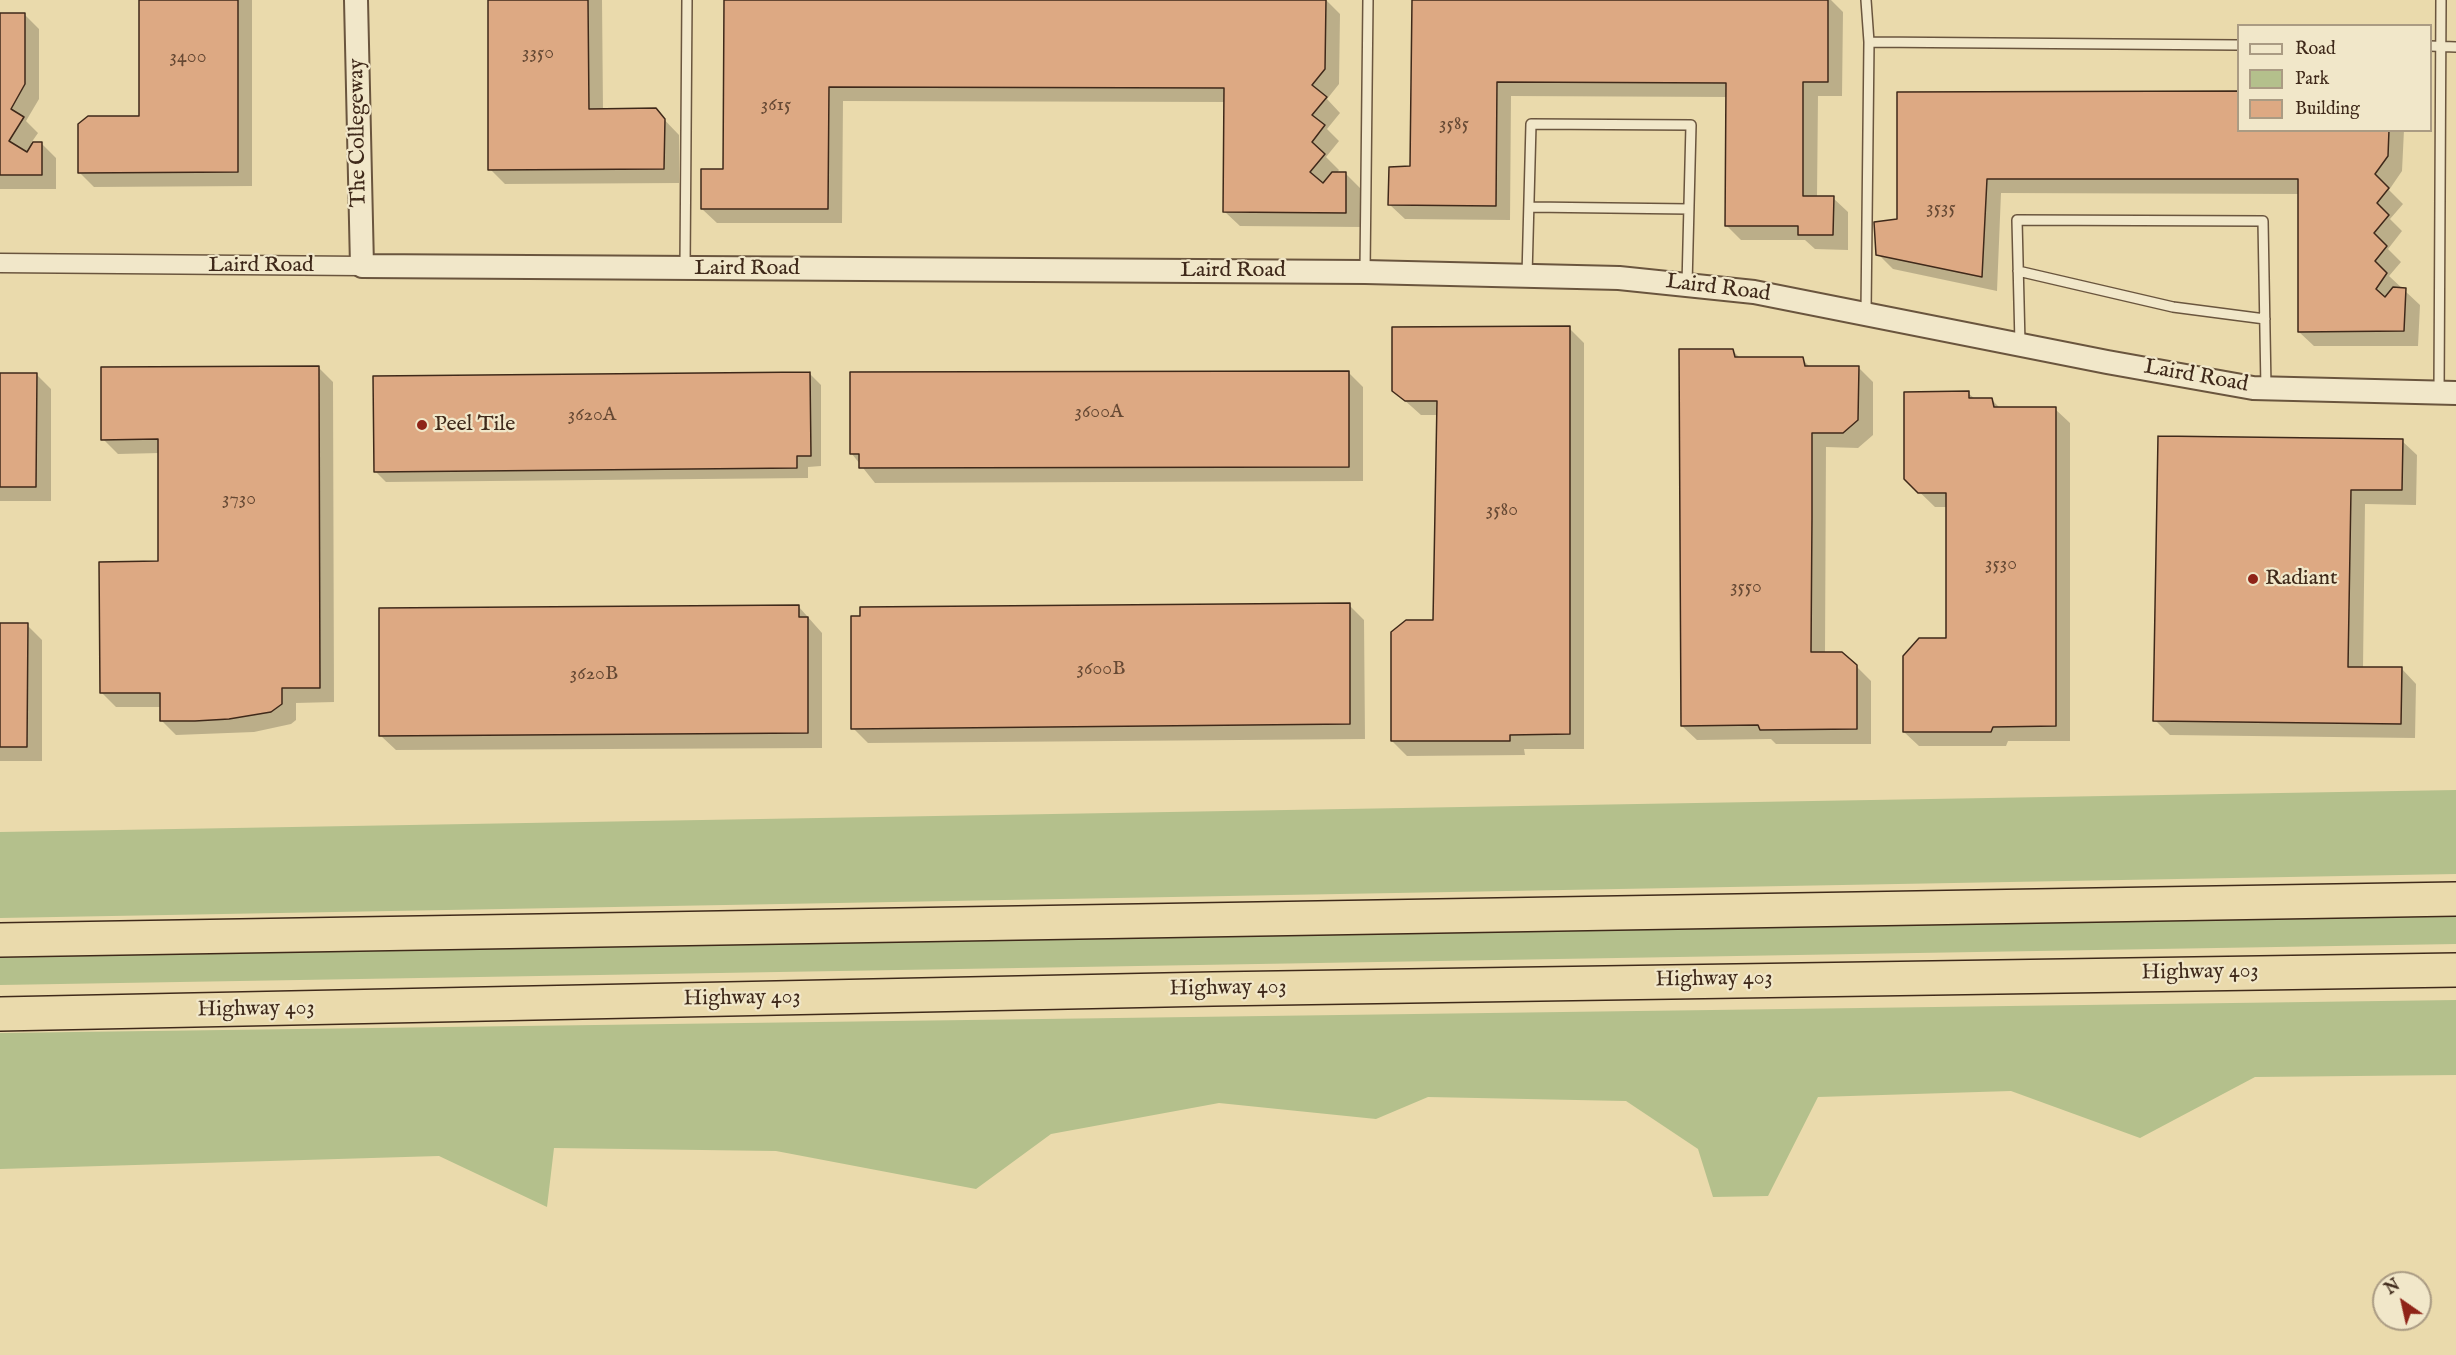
<!DOCTYPE html>
<html>
<head>
<meta charset="utf-8">
<style>
	body { margin:0 }
	#map { position:relative; width:2456px; height:1355px; overflow:hidden; background:#eadaac; font-family:"IM FELL English",serif }
	canvas { display:block }
	.legend { position:absolute; left:2237px; top:24px; width:195px; height:108px; box-sizing:border-box; background:#f1e7c9; border:2px solid #aa9b83; margin:0; padding:8px 10px; list-style:none; font-size:18px; color:#3f291a }
	.legend li { display:flex; align-items:center; gap:12px; height:30px }
	.legend b { width:30px; border:2px solid #aa9b83 }
	.north { position:absolute; left:2372px; top:1271px; width:60px; height:60px; box-sizing:border-box; background:#f1e7c9; border:2px solid #aa9b83; border-radius:50%; rotate:326deg; font-size:16px; font-weight:700; line-height:24px; text-align:center; color:#3f291a }
	.north::after { content:''; display:block; margin:auto; width:21px; height:27px; background:#8f2418; clip-path:polygon(50% 0,100% 100%,50% 72%,0 100%) }
</style>
</head>
<body>
<div id="map">
<canvas width="2456" height="1355"></canvas>
<ul class="legend">
<li><b style="height:8px;background:#f1e7c9"></b>Road</li>
<li><b style="height:16px;background:#b4c08c"></b>Park</li>
<li><b style="height:16px;background:#dda983"></b>Building</li>
</ul>
<div class="north">N</div>
</div>
<script>
const ctx = document.querySelector('canvas').getContext('2d');
ctx.lineJoin = 'round';
function fillPath(path, color) { ctx.fillStyle = color; ctx.fill(path, 'evenodd'); }
const poly = rows => new Path2D(rows.map(r => 'M' + r).join(''));
function trace(path, color, width, dash) { ctx.strokeStyle = color; ctx.lineWidth = width; ctx.lineCap = dash ? 'butt' : 'round'; ctx.setLineDash(dash || []); ctx.stroke(path); }
function drawText(font, color, halo, rows, align = 'center') {
  ctx.font = font + ' "IM FELL English",serif'; ctx.lineWidth = 4.5; ctx.setLineDash([]); ctx.textBaseline = 'middle'; ctx.strokeStyle = halo; ctx.fillStyle = color; for (const [text, x, y, turn = 0] of rows) {
    ctx.save(); ctx.translate(x, y); ctx.rotate((+turn || 0) * Math.PI / 180); ctx.textAlign = isNaN(turn) ? turn : align; if (halo) ctx.strokeText(text, 0, 0); ctx.fillText(text, 0, 0); ctx.restore();
  }
}
fillPath(poly([
	[2456,790,2456,874,0,918,0,832],
	[2456,912,2456,944,0,985,0,955],
	[2456,1000,2456,1075,2255,1077,2140,1138,2011,1091,1818,1097,1768,1196,1713,1197,1698,1149,1626,1101,1428,1097,1376,1119,1219,1103,1051,1134,976,1189,776,1151,554,1148,547,1207,439,1156,0,1169,0,1033]
]), '#b4c08c');
fillPath(poly([
	[140,0,252,0,252,186,94,187,79,172,140,117],
	[490,0,602,0,603,111,655,110,679,135,679,183,505,184,490,169],
	[726,0,1326,0,1340,14,1339,84,1327,99,1340,113,1327,129,1339,141,1326,157,1339,170,1336,174,1345,173,1360,188,1360,227,1240,226,1225,212,1225,102,843,101,842,223,717,223,702,209,725,171],
	[1413,0,1831,0,1843,12,1842,96,1818,96,1817,197,1833,198,1848,212,1848,250,1815,249,1805,240,1741,240,1726,225,1727,97,1511,96,1510,220,1405,219,1390,205,1412,168],
	[24,14,39,29,39,99,26,121,38,133,31,143,41,143,56,158,56,189,0,189,0,15],
	[1898,93,2238,93,2238,130,2404,130,2402,171,2389,190,2403,204,2390,219,2402,231,2388,249,2401,262,2389,276,2420,305,2418,346,2314,346,2299,332,2299,194,2001,193,1997,291,1893,269,1878,254,1899,221],
	[1569,328,1584,343,1584,749,1524,749,1525,755,1407,756,1392,741,1435,621,1438,415,1421,415,1393,390],
	[1732,350,1740,358,1802,359,1810,367,1858,367,1873,382,1873,435,1858,448,1826,447,1825,653,1856,666,1871,681,1871,744,1776,744,1771,739,1697,740,1682,726],
	[318,367,333,382,334,702,296,703,296,720,291,724,254,732,176,735,161,720,161,707,116,707,101,692,160,563,159,453,118,454,103,439],
	[1348,372,1363,387,1363,481,875,483,852,454],
	[0,374,36,374,51,389,51,501,0,501],
	[810,374,821,385,821,466,808,467,808,478,386,482,375,471],
	[1968,393,1975,399,1991,399,2001,409,2055,409,2070,423,2070,741,2008,741,2006,746,1919,746,1904,732,1948,639,1948,507,1935,507,1906,479],
	[2160,437,2402,441,2417,455,2416,505,2365,504,2363,668,2402,669,2416,684,2415,738,2170,735,2155,720],
	[1349,605,1364,620,1365,739,868,743,853,728],
	[799,607,822,633,822,748,396,750,381,736],
	[0,625,27,625,42,640,42,761,0,761]
]), '#0003');
const building = poly([
	[139,0,238,0,238,172,78,173,78,124,88,116,139,116,139,0],
	[488,0,588,0,589,109,656,108,665,119,664,169,488,170,488,0],
	[724,0,1326,0,1325,69,1312,85,1327,97,1312,115,1325,125,1312,142,1325,154,1310,172,1323,183,1332,172,1346,172,1346,213,1223,212,1224,88,829,87,828,209,701,209,701,169,723,169,724,0],
	[1412,0,1828,0,1828,82,1803,82,1803,196,1834,196,1833,235,1798,235,1798,226,1725,226,1726,83,1497,82,1496,206,1388,205,1389,167,1410,166,1412,0],
	[0,13,25,13,25,84,11,109,24,117,9,141,27,152,33,142,42,142,42,175,0,175,0,13],
	[2238,91,2238,130,2389,130,2388,156,2375,174,2389,188,2377,203,2389,215,2374,233,2387,246,2375,261,2387,273,2376,289,2385,297,2393,287,2406,288,2404,331,2298,332,2298,179,1987,179,1982,277,1876,255,1874,222,1897,219,1897,92,2238,91],
	[1570,326,1570,734,1510,735,1510,741,1391,741,1391,632,1406,620,1433,620,1437,401,1405,401,1392,391,1392,327,1570,326],
	[1679,349,1733,349,1735,357,1803,357,1805,366,1859,366,1858,420,1843,433,1812,433,1812,518,1811,652,1842,652,1857,665,1857,729,1760,730,1758,725,1681,726,1679,349],
	[319,366,320,688,282,688,282,704,271,712,229,719,195,721,160,721,160,693,100,693,99,562,158,561,158,439,101,440,101,367,319,366],
	[1349,371,1349,467,859,468,859,454,850,454,850,372,1349,371],
	[810,372,811,456,797,456,797,468,374,472,373,376,810,372],
	[0,373,37,373,36,487,0,487,0,373],
	[1969,391,1969,398,1992,398,1994,407,2056,407,2056,726,1993,727,1991,732,1903,732,1903,656,1919,638,1946,638,1946,493,1918,493,1904,479,1904,392,1969,391],
	[2158,436,2403,439,2402,490,2351,490,2348,667,2402,667,2401,724,2153,721,2158,436],
	[1350,603,1350,724,851,729,851,616,860,616,860,607,1350,603],
	[799,605,799,617,808,617,808,733,379,736,379,608,799,605],
	[0,623,28,623,27,747,0,747,0,623]
]);
fillPath(building, '#dda983');
trace(building, '#3f291a', 1.5);
const service = poly([
	[1866,0,1869,42,1866,312],
	[1869,42,2238,45],
	[2430,46,2456,47],
	[1530,207,1689,209],
	[685,268,687,0],
	[1365,271,1368,0],
	[2018,271,2173,307,2265,319],
	[1527,276,1531,124,1691,125,1687,285],
	[2020,344,2017,220,2263,221,2266,388],
	[2439,393,2441,0]
]);
const minor = poly([
	[0,263,362,266]
]);
const tertiary = poly([
	[356,0,362,266,1365,272,1619,278,1754,292,2107,362,2253,388,2456,393]
]);
const motorway = poly([
	[0,940,2456,899],
	[0,1014,1213,989,2456,970]
]);
trace(service, '#6a553e', 12);
trace(minor, '#6a553e', 21);
trace(tertiary, '#6a553e', 26);
trace(motorway, '#3f291a', 36);
trace(service, '#f1e7c9', 9);
trace(minor, '#f1e7c9', 18);
trace(tertiary, '#f1e7c9', 22);
trace(motorway, '#eadaac', 33);
for (const [x, y, r, color] of [
	[422,425,6,"#8f2418"],
	[2253,579,6,"#8f2418"]
]) { const dot = new Path2D(); dot.arc(x, y, r, 0, 2 * Math.PI); ctx.fillStyle = color; ctx.fill(dot); trace(dot, '#f1e7c9', 2); }
drawText('20px', '#664934', null, [
	["3350",538,54],
	["3400",188,58],
	["3615",776,106],
	["3585",1454,125],
	["3535",1941,209],
	["3600A",1099,413],
	["3620A",592,416],
	["3730",239,500],
	["3580",1502,511],
	["3530",2001,565],
	["3550",1746,588],
	["3600B",1101,670],
	["3620B",594,675]
]);
drawText('22px', '#3f291a', '#f1e7c9', [
	["The Collegeway",359,133,-91],
	["Laird Road",261,266],
	["Laird Road",747,269],
	["Laird Road",1233,271],
	["Laird Road",1718,289,7],
	["Laird Road",2196,377,10],
	["Highway 403",2200,973,-1],
	["Highway 403",1714,980,-1],
	["Highway 403",1228,989,-1],
	["Highway 403",742,999,-1],
	["Highway 403",256,1010,-1]
]);
drawText('22px', '#3f291a', '#f1e7c9', [
	["Peel Tile",434,425],
	["Radiant",2265,579]
], 'left');
</script>
</body>
</html>
